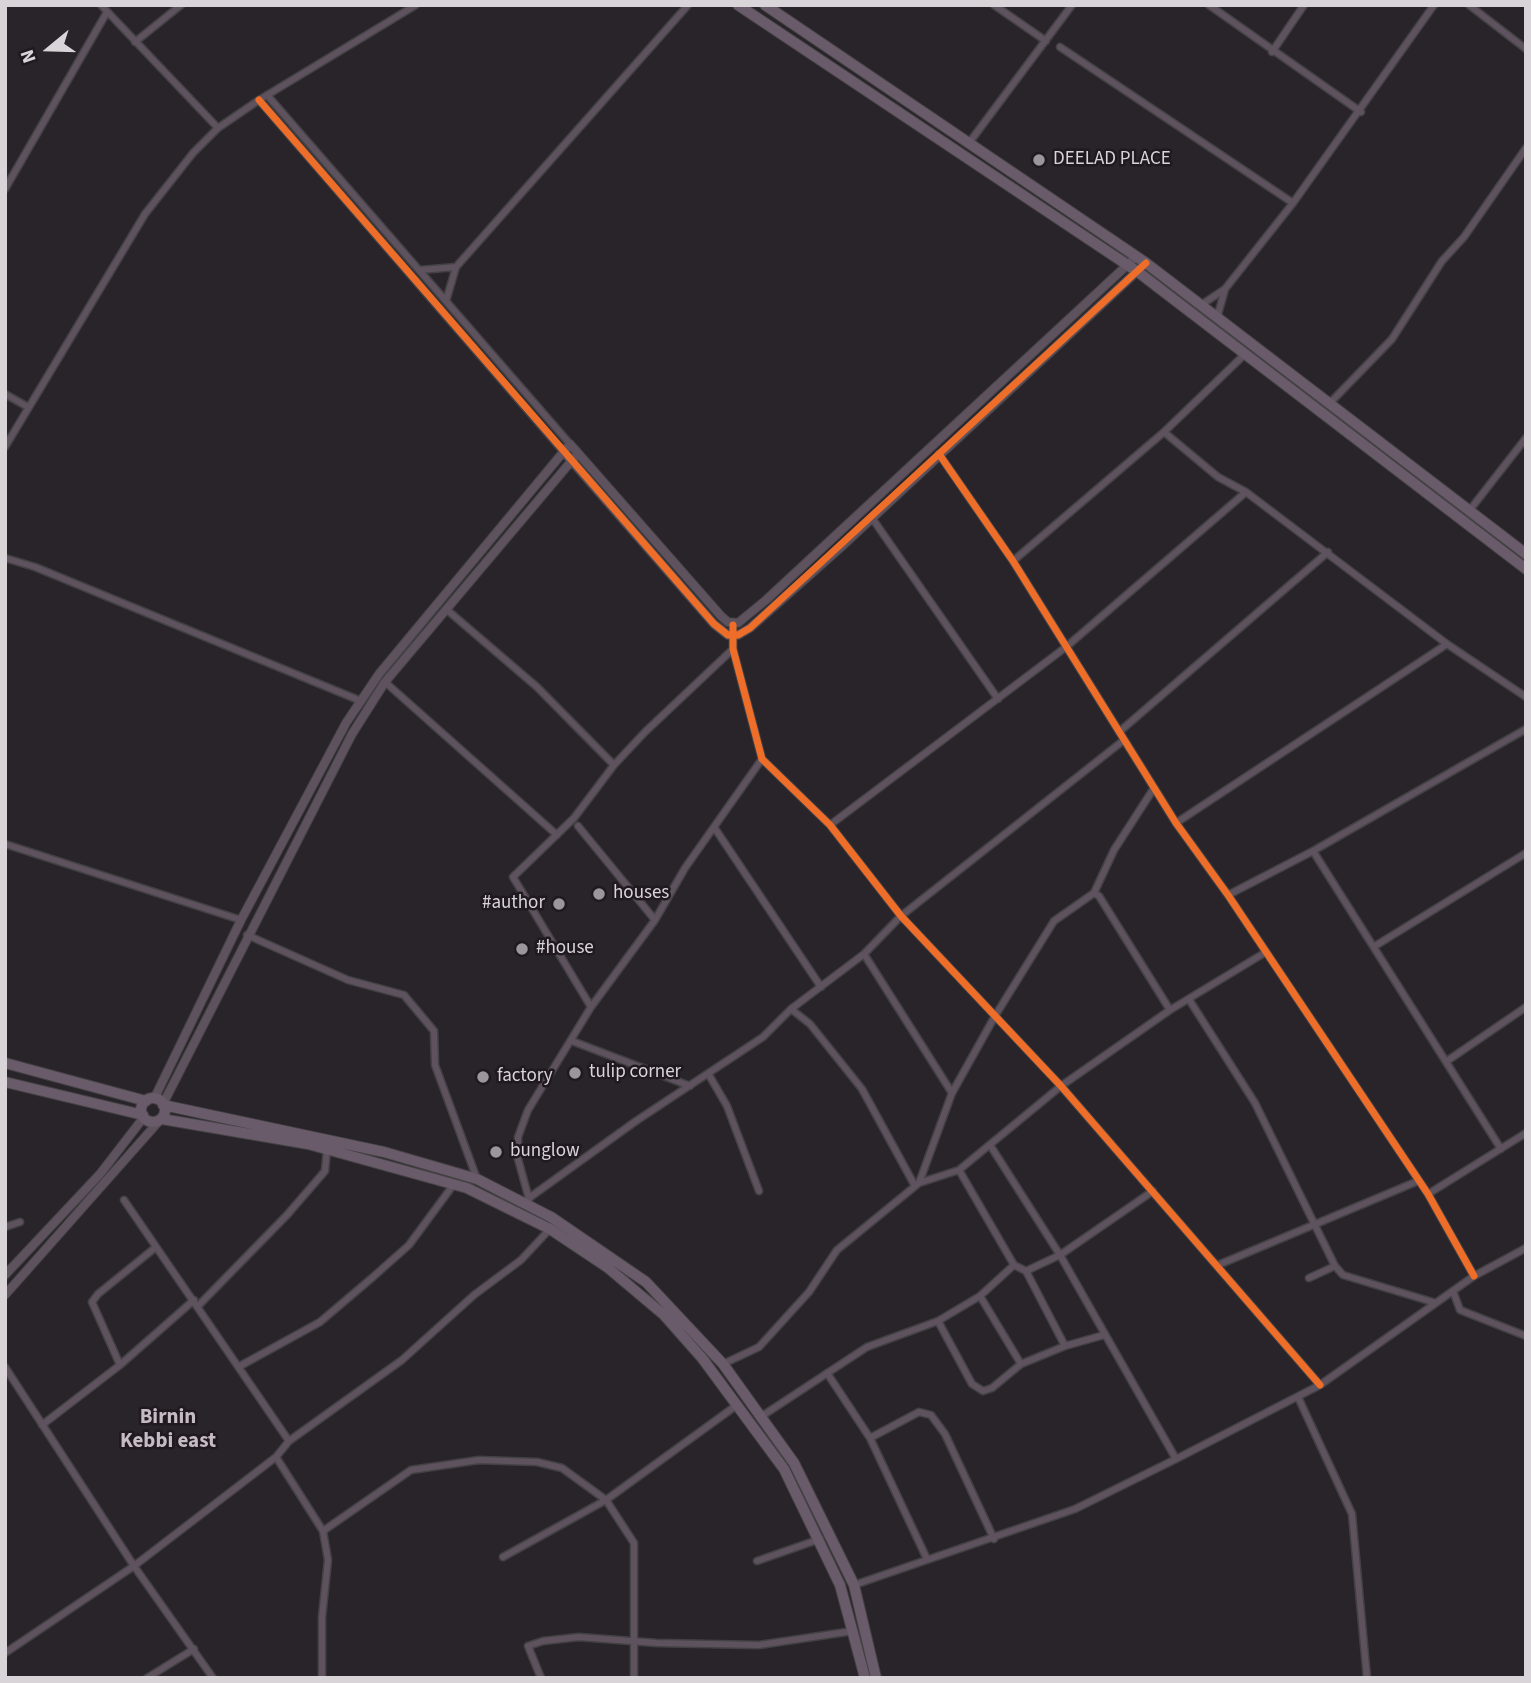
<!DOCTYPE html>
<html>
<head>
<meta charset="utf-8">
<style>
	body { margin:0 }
	#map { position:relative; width:1531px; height:1683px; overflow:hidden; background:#282429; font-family:"Source Sans 3",sans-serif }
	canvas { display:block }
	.frame { position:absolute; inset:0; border:7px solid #d8d4d8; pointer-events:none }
	.north { position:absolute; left:14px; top:14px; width:70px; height:70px; -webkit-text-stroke:5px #201920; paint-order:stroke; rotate:251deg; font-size:19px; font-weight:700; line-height:28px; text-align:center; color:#d8d4d8 }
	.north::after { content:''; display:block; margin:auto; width:24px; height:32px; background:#d8d4d8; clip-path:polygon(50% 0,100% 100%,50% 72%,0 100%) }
</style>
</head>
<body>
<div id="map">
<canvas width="1531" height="1683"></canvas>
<div class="frame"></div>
<div class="north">N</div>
</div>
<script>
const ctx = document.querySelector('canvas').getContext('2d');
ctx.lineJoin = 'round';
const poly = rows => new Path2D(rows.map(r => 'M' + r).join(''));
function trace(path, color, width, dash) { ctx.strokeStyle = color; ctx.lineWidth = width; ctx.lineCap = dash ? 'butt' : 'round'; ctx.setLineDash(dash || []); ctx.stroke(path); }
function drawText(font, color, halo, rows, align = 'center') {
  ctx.font = font + ' "Source Sans 3",sans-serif'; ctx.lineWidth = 5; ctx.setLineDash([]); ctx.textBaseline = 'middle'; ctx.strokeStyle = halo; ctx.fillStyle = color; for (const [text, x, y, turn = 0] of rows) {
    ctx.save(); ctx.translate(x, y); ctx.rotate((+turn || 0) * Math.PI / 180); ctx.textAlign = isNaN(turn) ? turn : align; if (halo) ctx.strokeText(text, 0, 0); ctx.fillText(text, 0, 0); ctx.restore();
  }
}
const minor = poly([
	[101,5,218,128],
	[994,5,1046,41],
	[1209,5,1361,112],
	[1469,5,1526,49],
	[135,42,181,5],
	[1060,47,1293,203],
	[1272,52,1304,5],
	[267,95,570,444],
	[259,100,563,451],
	[969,143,1072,5],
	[5,189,107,12],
	[420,270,456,267],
	[446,301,456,267,688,5],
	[1201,305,1225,289,1293,203,1434,5],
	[1217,318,1225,289],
	[5,394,28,407],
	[1329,404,1392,339,1442,261,1464,237,1526,148],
	[1164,432,1218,477,1246,492,1447,644,1526,697],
	[5,447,145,214,193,153,218,128,259,100,416,5],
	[939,454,1013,561,1176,823,1228,895,1428,1194,1474,1276],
	[1469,511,1526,438],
	[872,518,998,699],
	[5,558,35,567,361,701],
	[1013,561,1164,432,1245,354],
	[446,609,537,687,614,765],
	[733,623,733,649,762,759,830,825,901,916,1061,1086,1320,1385],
	[385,682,557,835],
	[1119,732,1328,552],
	[1176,823,1447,644],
	[830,825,1066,647,1246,492],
	[578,826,655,920],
	[714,827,821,987],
	[5,844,241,920],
	[1313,851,1501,1149],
	[1094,893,1099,896,1170,1010],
	[1228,895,1313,851,1526,729],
	[247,935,348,980,404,995,434,1031,435,1065,477,1179],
	[1375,946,1526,853],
	[864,954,952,1093],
	[1190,1001,1255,1103,1335,1266],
	[591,1007,513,877,574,818,614,765,645,732,733,649],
	[791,1009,810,1024,862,1089,915,1186],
	[572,1041,690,1086],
	[1447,1061,1526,1007],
	[709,1075,727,1106,759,1191],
	[990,1145,1060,1255,1176,1459],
	[959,1170,1014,1265],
	[919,1183,952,1093,995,1016,1054,921,1094,893,1114,850,1154,788],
	[1428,1194,1526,1133],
	[529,1198,636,1121,763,1037,791,1009,864,954,901,916,1124,740],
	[529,1199,518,1159,518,1137,528,1110,591,1007,655,920,685,868,762,759],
	[124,1200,289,1441],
	[5,1227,20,1222],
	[1218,1265,1418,1181],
	[1026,1271,1065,1346],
	[1309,1278,1335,1266,1343,1275,1436,1303],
	[1453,1291,1460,1310,1526,1336],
	[980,1296,1021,1364],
	[198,1306,287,1215,325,1171,327,1149],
	[938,1321,972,1384,983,1391,992,1388,1021,1364,1065,1346,1104,1335],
	[723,1364,759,1347,809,1292,837,1250,919,1183,959,1170,1061,1086,1170,1010,1266,952],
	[120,1365,92,1302,98,1294,156,1247],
	[240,1366,320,1322,373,1277,409,1245,454,1184],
	[5,1367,134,1566,213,1678],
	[827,1373,870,1438,927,1559],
	[1298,1397,1352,1514,1367,1678],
	[762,1416,867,1347,938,1321,980,1296,1014,1265,1026,1271,1060,1255,1153,1191],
	[42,1425,120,1365,194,1300],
	[870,1438,919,1412,931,1415,945,1434,994,1539],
	[276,1457,323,1531,328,1560,322,1617,322,1678],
	[323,1531,411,1470,479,1460,537,1462,562,1468,606,1500,634,1543,634,1678],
	[503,1557,606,1500,737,1405],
	[757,1561,820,1539],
	[854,1585,1075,1509,1176,1459,1320,1385,1474,1276,1526,1248],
	[5,1653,134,1566,276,1457,289,1441,402,1360,474,1295,521,1260,550,1229],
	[147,1678,194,1649],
	[541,1678,528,1646,543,1641,579,1637,657,1643,759,1645,853,1631]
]);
const tertiary = poly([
	[563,451,714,624,728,635,738,635,750,628,840,548,1146,263],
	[154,1099,241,920,346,723,379,674,570,444,721,616,728,622,738,623,766,600,1137,256],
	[163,1104,352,734,385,682,574,458],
	[5,1275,100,1174,144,1117],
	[5,1295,160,1120]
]);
const secondary = poly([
	[738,5,1138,272,1526,569],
	[765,5,1146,263,1526,554],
	[5,1063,146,1101],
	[5,1082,143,1115],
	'141 1110a12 12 0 1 1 24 0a12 12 0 1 1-24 0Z',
	[163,1105,384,1152,477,1179,551,1217,646,1282,723,1364,794,1463,854,1585,876,1678],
	[162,1119,308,1144,467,1188,550,1229,607,1267,664,1315,702,1358,784,1469,840,1585,865,1678]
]);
trace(minor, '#434144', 9);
trace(tertiary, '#434144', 10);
trace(secondary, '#434144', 12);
trace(minor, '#5d525e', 6);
trace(tertiary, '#5d525e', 8);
trace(secondary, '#695b6a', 10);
trace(poly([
	[259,100,714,624,728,635,738,635,750,628,1146,263],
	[939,454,1013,561,1176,823,1228,895,1428,1194,1474,1276],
	[733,625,733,649,762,759,830,825,901,916,1061,1086,1320,1385]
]), '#ee6e29', 7);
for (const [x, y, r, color] of [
	[1039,160,7,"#9a969b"],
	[599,894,7,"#9a969b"],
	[559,904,7,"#9a969b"],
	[522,949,7,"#9a969b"],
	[575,1073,7,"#9a969b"],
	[483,1077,7,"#9a969b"],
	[496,1152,7,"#9a969b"]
]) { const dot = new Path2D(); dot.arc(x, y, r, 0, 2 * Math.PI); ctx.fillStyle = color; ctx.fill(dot); trace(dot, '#201920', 2.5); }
drawText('19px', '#d8d4d8', '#201920', [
	["DEELAD PLACE",1053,160],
	["houses",613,894],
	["#author",545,904,"right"],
	["#house",536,949],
	["tulip corner",589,1073],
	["factory",497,1077],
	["bunglow",510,1152]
], 'left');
drawText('bold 21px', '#c4bbc5', '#201920', [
	["Birnin",168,1418],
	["Kebbi east",168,1442]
]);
</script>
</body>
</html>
